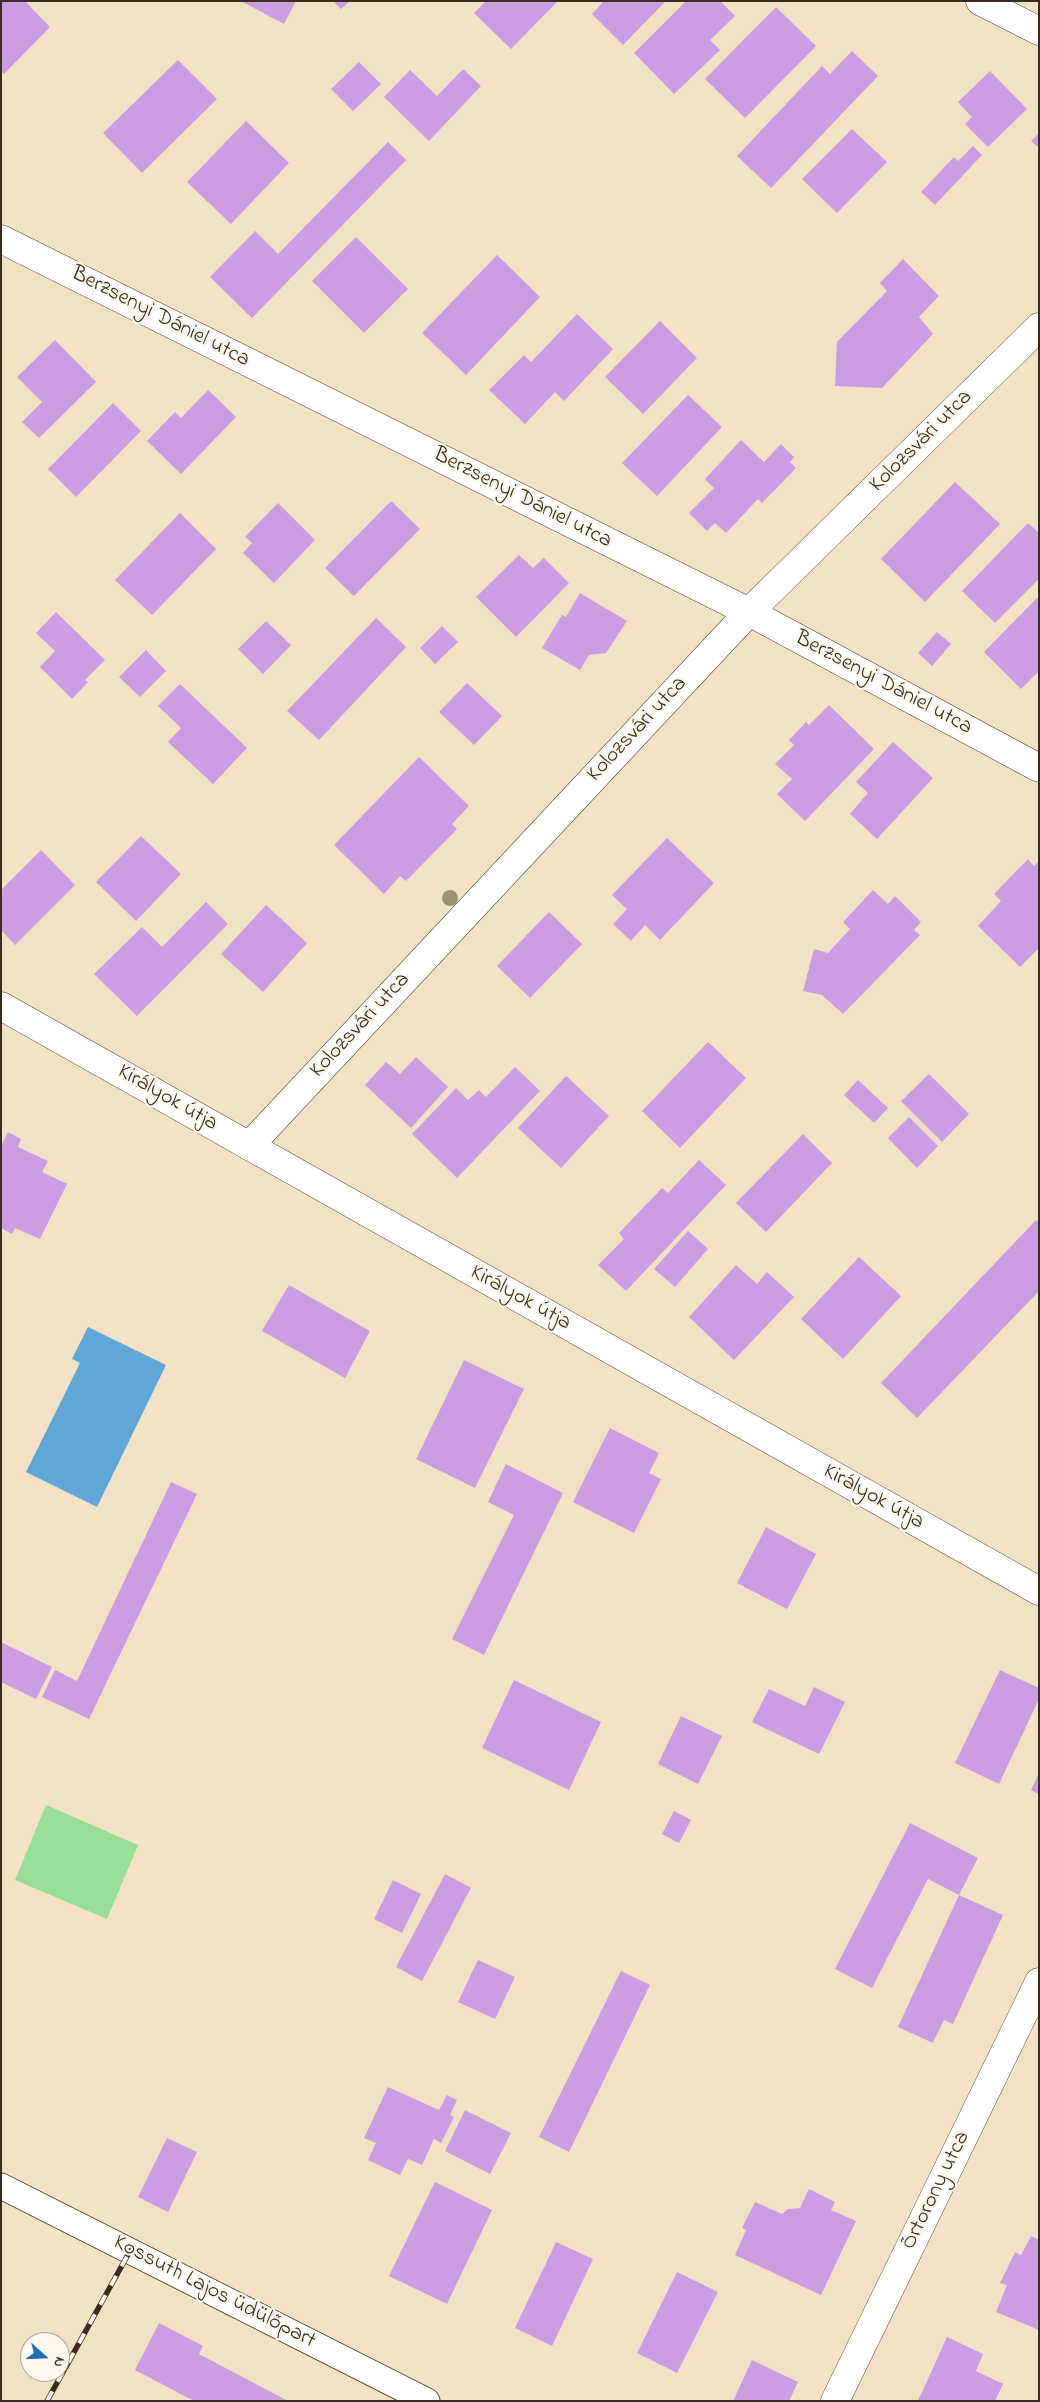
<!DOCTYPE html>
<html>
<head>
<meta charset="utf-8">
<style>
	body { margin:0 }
	#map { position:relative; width:1040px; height:2402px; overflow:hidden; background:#f2e1c4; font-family:"Indie Flower",sans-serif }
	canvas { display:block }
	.frame { position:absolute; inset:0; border:2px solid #3b2a1e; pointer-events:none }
	.north { position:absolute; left:20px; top:2332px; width:50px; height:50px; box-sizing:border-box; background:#fbf7ec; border:1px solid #aea59a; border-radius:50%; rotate:110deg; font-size:14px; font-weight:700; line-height:20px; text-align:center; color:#3b2a1e }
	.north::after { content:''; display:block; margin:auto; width:18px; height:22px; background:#1f6fb2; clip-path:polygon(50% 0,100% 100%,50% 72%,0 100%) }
</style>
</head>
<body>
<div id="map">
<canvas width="1040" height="2402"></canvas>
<div class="frame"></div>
<div class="north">N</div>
</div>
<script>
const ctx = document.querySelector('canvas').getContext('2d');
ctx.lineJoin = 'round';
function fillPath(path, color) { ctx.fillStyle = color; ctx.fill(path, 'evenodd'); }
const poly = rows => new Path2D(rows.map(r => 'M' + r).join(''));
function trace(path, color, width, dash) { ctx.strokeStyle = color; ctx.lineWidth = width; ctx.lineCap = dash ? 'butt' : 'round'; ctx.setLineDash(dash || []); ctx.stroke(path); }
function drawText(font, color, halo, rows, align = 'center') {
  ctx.font = font + ' "Indie Flower",sans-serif'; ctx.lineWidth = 4.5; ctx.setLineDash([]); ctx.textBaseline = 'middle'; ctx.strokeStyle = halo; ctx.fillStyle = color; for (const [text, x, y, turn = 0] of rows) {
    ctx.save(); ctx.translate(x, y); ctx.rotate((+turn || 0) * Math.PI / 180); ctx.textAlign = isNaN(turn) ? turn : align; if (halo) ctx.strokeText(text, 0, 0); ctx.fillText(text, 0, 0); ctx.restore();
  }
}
fillPath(poly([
	[46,1805,138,1845,107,1919,15,1880]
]), '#98de97');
fillPath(poly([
	[88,1327,166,1365,97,1507,26,1472,80,1363,72,1359]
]), '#5fa7d6');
fillPath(poly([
	[1,1,25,1,50,27,4,74,1,71],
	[241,1,296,1,284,24],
	[333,1,350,1,341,9],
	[486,1,558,1,511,49,474,13],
	[604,1,666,1,623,45,592,14],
	[686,1,720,1,735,16,710,40,720,50,674,94,634,53],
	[776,7,816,46,745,118,705,79],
	[852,51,878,76,771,188,737,156,822,66,830,74],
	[178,60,217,99,142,173,103,133],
	[359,62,381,84,353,111,331,89],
	[463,69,481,86,429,141,384,97,410,70,437,96],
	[990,71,1027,109,988,147,965,124,972,117,958,102],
	[246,121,289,163,231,224,187,182],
	[852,129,887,162,837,213,802,179],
	[1039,133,1039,148,1031,141],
	[388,142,406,160,252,318,210,277,255,231,278,254],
	[973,146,982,155,935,205,921,192,954,157,958,161],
	[356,237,408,289,364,333,312,281],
	[497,255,540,297,466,375,422,333],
	[903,259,939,296,919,317,933,334,882,388,835,386,837,342,887,291,880,283],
	[577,314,613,349,564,401,555,392,525,424,489,390,524,355,531,362],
	[660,321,697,358,643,414,605,377],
	[55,340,96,382,39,438,22,422,42,402,17,377],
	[208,390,236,417,181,474,147,441,175,412,181,418],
	[688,395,722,427,657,496,622,463],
	[113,403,141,431,76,497,48,469],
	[741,440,764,462,781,444,794,457,790,462,796,468,762,503,758,499,726,533,715,523,707,531,689,513,714,488,705,479],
	[955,482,1000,524,925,602,881,559],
	[391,501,420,529,354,596,325,568],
	[278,503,315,540,274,583,243,553,252,543,245,537],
	[180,513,216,549,152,615,115,580],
	[1028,523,1039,533,1039,579,995,623,962,591],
	[519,555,533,568,544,558,569,583,516,637,476,597],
	[580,593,627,621,606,653,589,655,580,670,542,648,562,615,566,617],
	[1037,598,1039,600,1039,671,1021,689,984,652],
	[56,612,105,660,85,680,88,682,72,699,40,667,55,651,36,633],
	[376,618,406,647,319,740,287,711],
	[266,621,291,645,263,674,238,649],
	[442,626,458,642,435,664,420,648],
	[937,632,951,644,932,666,918,653],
	[146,650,166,671,140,697,119,677],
	[467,683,502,716,474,745,439,712],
	[180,684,247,748,213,784,168,742,181,728,158,706],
	[829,705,874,749,805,821,777,794,792,779,775,764,794,745,789,740,806,722,809,725],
	[893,742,933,778,877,839,850,814,868,793,856,782],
	[419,757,469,806,452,824,457,829,406,881,400,876,384,894,334,845],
	[141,836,181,874,136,921,96,882],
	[667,838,714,883,660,940,645,925,631,941,613,924,627,909,612,895],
	[41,850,75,885,15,945,1,930,1,890],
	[1028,859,1034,866,1039,861,1039,948,1020,967,978,926,1001,901,994,894],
	[873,890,888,904,895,896,921,922,914,930,920,935,843,1014,822,995,803,991,814,949,828,953,850,929,843,922],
	[206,902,228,924,137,1016,94,974,142,927,162,947],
	[266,905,307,943,263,992,221,954],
	[549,912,582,944,530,998,497,966],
	[708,1042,746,1078,680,1148,642,1111],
	[416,1057,448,1087,411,1128,365,1085,386,1062,400,1074],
	[515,1067,540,1091,457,1178,412,1134,456,1088,468,1100,479,1090,486,1097],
	[929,1074,969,1114,942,1142,901,1101],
	[566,1076,609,1116,561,1168,518,1128],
	[858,1080,888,1108,874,1123,844,1095],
	[909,1117,938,1146,917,1168,888,1138],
	[8,1132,21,1139,18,1147,48,1161,42,1172,67,1184,40,1239,15,1228,12,1234,1,1228,1,1146],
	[803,1134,832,1163,766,1232,736,1203],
	[699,1160,726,1185,626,1291,598,1265,624,1239,619,1233,662,1188,668,1193],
	[1036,1220,1039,1222,1039,1291,917,1418,881,1383],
	[688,1231,708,1249,675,1287,654,1269],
	[859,1257,901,1296,843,1359,801,1319],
	[736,1265,757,1284,767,1272,794,1297,734,1360,689,1317],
	[289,1285,370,1331,345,1378,262,1331],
	[464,1360,524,1389,475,1488,416,1459],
	[610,1428,659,1453,649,1473,661,1479,634,1533,573,1502],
	[506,1464,563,1493,484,1655,452,1639,514,1515,488,1502],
	[171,1482,197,1494,89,1719,42,1697,55,1670,77,1681],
	[766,1527,816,1554,787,1609,737,1583],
	[1,1642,52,1667,36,1699,1,1682],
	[1000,1670,1039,1688,1039,1699,999,1784,955,1763],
	[514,1680,601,1722,569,1790,482,1748],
	[814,1687,845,1702,819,1754,752,1722,769,1689,805,1706],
	[681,1716,722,1736,698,1784,658,1764],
	[1039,1773,1039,1794,1031,1790],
	[674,1811,691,1820,679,1843,662,1834],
	[910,1823,978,1858,959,1895,928,1879,872,1988,835,1969],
	[445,1874,471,1888,422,1981,396,1967],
	[393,1880,421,1894,402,1933,374,1919],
	[959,1895,1003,1915,953,2024,944,2020,933,2043,898,2027],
	[478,1960,515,1977,495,2019,458,2002],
	[621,1971,650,1985,569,2152,539,2137],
	[388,2087,439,2110,447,2095,457,2100,450,2115,454,2117,441,2143,434,2139,422,2165,408,2159,400,2175,368,2160,376,2143,364,2138],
	[465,2110,511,2133,490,2174,445,2151],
	[167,2138,197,2152,168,2212,138,2197],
	[435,2182,492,2210,447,2304,389,2276],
	[809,2189,835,2202,831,2210,856,2221,821,2295,735,2255,746,2230,742,2228,755,2202,782,2214,788,2209,800,2208],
	[1031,2236,1039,2240,1039,2330,996,2312,1007,2285,1000,2283,1015,2252,1021,2255],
	[556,2242,593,2259,552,2346,515,2328],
	[677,2272,718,2292,677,2373,637,2353],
	[159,2323,203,2346,199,2354,288,2401,194,2401,135,2370],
	[947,2337,983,2354,976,2371,1003,2384,995,2401,918,2401],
	[752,2360,798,2382,789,2401,733,2401]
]), '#ca9de3');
const pedestrian = poly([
	[1,2186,427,2401]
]);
const minor = poly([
	[980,1,1039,31],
	[1,239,749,612,1039,768],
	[249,1146,749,612,1039,327],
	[835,2401,1039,1982]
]);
const tertiary = poly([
	[1,1006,1039,1591]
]);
trace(pedestrian, '#564537', 27);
trace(minor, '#564537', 29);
trace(tertiary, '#564537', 29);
trace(pedestrian, '#fff', 25);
trace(minor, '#fff', 28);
trace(tertiary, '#fff', 28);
const rail = poly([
	[47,2401,130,2251]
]);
trace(rail, '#3b2a1e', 5.5);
trace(rail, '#fbf7ec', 4, [11]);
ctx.fillStyle = '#9a9579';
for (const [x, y] of [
	[450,898]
]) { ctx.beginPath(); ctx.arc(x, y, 8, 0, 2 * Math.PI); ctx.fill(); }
drawText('22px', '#3b2a1e', '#fbf7ec', [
	["Berzsenyi Dániel utca",160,318,27],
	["Kolozsvári utca",922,442,-45],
	["Berzsenyi Dániel utca",522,499,27],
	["Berzsenyi Dániel utca",883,684,28],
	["Kolozsvári utca",638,730,-47],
	["Kolozsvári utca",361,1026,-47],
	["Királyok útja",167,1099,30],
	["Királyok útja",520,1299,29],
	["Királyok útja",873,1498,29],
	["Őrtorony utca",937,2191,-64],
	["Kossuth Lajos üdülőpart",214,2293,27]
]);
</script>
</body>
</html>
